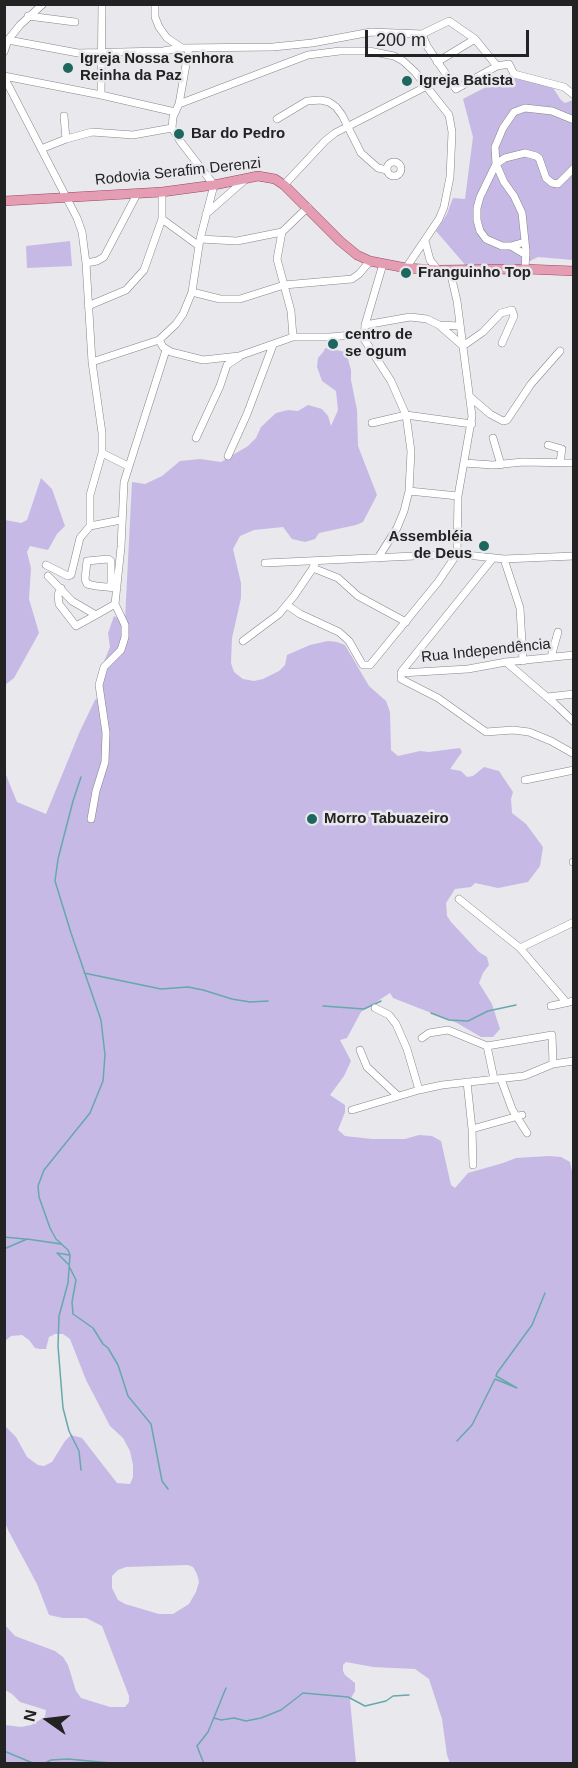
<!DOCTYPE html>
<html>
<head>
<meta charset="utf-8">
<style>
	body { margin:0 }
	#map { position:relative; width:578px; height:1768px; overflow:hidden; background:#e9e8ec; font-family:Helvetica,sans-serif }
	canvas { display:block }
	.frame { position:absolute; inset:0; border:6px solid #232324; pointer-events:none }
	.north { position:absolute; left:18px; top:1690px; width:60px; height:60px; -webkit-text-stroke:4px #e9e8ec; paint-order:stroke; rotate:284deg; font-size:16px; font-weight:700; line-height:24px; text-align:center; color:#232324 }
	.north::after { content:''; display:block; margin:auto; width:21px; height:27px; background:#232324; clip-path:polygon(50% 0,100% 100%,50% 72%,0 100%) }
	.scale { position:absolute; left:365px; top:30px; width:164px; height:27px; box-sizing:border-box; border:3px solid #232324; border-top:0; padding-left:8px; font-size:18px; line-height:21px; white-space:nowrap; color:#232324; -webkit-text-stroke:4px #e9e8ec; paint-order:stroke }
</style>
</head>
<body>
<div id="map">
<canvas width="578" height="1768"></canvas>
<div class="frame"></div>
<div class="north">N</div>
<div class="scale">200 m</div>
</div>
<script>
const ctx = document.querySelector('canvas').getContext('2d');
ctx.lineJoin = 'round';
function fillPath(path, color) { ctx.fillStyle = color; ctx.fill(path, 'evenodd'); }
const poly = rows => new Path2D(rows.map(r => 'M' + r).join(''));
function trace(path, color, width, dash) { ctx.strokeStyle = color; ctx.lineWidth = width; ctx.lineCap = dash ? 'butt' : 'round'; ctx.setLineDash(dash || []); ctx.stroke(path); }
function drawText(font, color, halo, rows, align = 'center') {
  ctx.font = font + ' Helvetica,sans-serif'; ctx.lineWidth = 5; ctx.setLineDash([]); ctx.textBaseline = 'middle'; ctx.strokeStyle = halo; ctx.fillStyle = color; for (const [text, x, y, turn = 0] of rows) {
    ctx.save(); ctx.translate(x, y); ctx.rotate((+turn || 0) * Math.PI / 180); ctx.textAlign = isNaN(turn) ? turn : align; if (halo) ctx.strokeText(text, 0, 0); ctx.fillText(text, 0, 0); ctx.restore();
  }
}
fillPath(poly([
	[509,75,553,88,561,100,565,103,573,100,573,260,538,257,522,265,467,267,436,231,447,214,453,198,465,199,473,137,463,99],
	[70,241,72,266,27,268,26,246],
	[325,348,346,352,351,370,351,380,357,410,358,446,377,495,363,522,356,525,319,533,315,539,305,542,292,539,283,527,254,530,240,536,233,549,241,583,241,598,232,638,231,663,234,672,243,679,254,681,263,679,279,671,285,665,287,655,310,645,328,641,337,642,345,645,369,686,386,701,390,712,391,750,398,756,420,751,429,752,460,748,462,752,450,769,461,771,467,777,473,776,484,767,499,771,513,792,511,799,512,813,526,824,543,847,540,866,528,882,498,888,475,883,471,887,455,889,446,903,447,916,451,922,479,952,487,957,489,965,483,973,479,983,492,1004,500,1029,493,1037,481,1037,457,1023,393,998,390,993,361,1012,347,1038,340,1040,351,1061,344,1076,330,1095,345,1105,345,1112,338,1130,345,1136,372,1139,405,1139,419,1135,432,1136,441,1141,451,1185,455,1188,468,1173,503,1163,516,1158,549,1156,561,1157,570,1162,574,1181,573,1763,450,1763,447,1755,442,1719,429,1679,415,1669,373,1667,346,1662,343,1665,343,1671,345,1675,355,1683,355,1691,350,1700,356,1763,5,1763,5,1725,21,1727,31,1725,45,1717,46,1710,20,1702,12,1694,5,1690,5,1625,15,1636,55,1651,63,1657,68,1665,76,1691,81,1698,110,1707,125,1707,129,1702,129,1696,102,1626,86,1618,63,1618,49,1615,37,1584,8,1530,4,1520,5,1426,16,1437,27,1457,38,1465,44,1466,52,1462,65,1441,71,1435,82,1438,117,1483,130,1484,133,1477,133,1465,130,1451,123,1438,110,1426,86,1380,70,1339,63,1334,55,1334,49,1337,46,1349,40,1349,35,1348,29,1340,22,1335,11,1336,5,1341,4,770,17,802,46,814,80,731,95,700,99,696,103,664,110,647,108,633,114,616,120,619,125,619,132,482,145,484,162,476,180,461,200,459,221,462,248,446,256,438,261,427,276,413,288,410,298,411,308,405,322,409,328,416,331,426,338,410,336,391,322,381,317,367,318,358,324,351],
	[188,1565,193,1567,197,1574,199,1582,196,1592,189,1604,173,1614,159,1614,125,1604,118,1600,112,1588,112,1576,118,1570,126,1567],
	[41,478,52,489,65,526,57,534,48,550,30,546,27,552,31,568,29,599,39,633,14,678,5,685,5,520,21,523,27,520]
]), '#c7b9e5');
trace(poly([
	[81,777,73,801,58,859,55,881,71,933,101,1020,105,1055,103,1081,90,1113,44,1170,38,1186,39,1197,50,1228,56,1239,68,1250,70,1255,68,1283,59,1316,58,1346,63,1408,69,1431,79,1451,81,1470],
	[84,973,161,989,188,987,203,990,232,999,250,1002,268,1001],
	[323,1006,364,1009,381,1001],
	[431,1013,449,1020,468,1021,488,1011,516,1005],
	[4,1237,25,1239],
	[4,1249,27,1239,61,1244],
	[68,1264,57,1253,69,1255],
	[70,1268,76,1280,72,1302,73,1314,93,1328,103,1344,108,1348,118,1365,128,1396,151,1424,162,1481,168,1489],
	[457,1441,472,1425,495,1379,517,1388,496,1376,497,1373,532,1325,545,1293],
	[214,1718,221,1720,234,1718,246,1721,261,1718,281,1710,303,1693,348,1697,365,1706,386,1701,393,1696,409,1695],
	[4,1751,35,1764],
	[43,1764,51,1760,68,1759,122,1764],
	[204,1764,197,1746,208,1732,226,1688]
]), '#66a8ac', 1.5);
const minor = poly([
	[155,4,155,17,159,27,167,38,182,48],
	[28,16,75,22],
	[422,34,427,46,456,89,497,66,509,64,514,74,564,87,574,95],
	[8,40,78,53,163,51,182,48,273,47,312,43,371,32,422,34,449,21,475,39,497,66],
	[4,52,8,40,20,25,43,4],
	[437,62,475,39],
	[4,76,101,95,175,112],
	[4,77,77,218,82,232,86,263,92,362,102,433,102,453,90,495,90,526,80,538,71,575,68,576,46,565],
	[101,95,102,4],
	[179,104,308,55,340,51,369,51,394,56,403,61,415,72,449,115,452,132,450,177,444,207,439,219,406,268],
	[64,116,66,139],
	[277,119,307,101,321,100,329,102,336,107,342,115,361,153,378,168,387,170],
	[41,149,66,139,92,132,133,135,172,128],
	'387 169a7 7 0 1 1 14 0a7 7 0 1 1-14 0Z',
	[284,185,325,141,335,133,427,86],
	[206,214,247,178],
	[162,219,199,246],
	[200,239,237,241,282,232],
	[425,241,430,260,438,270],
	[525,242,511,246,526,255],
	[511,246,502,246,486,239,480,231,477,220,477,208,480,197,496,164,505,158,525,153,536,156,539,158,546,178,552,183,558,184,574,168],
	[86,263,97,261,104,257,137,194],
	[525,269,526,251,522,213,514,196,504,182,496,164,495,147,503,128,514,112,525,108,552,111,574,120],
	[192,292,220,299,240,299,284,285,352,279,359,274,370,261],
	[88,306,126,290,144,270,162,219,162,192],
	[365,325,383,264],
	[460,326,439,325,463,346,483,332,501,313,512,310,514,316,502,343],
	[293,337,291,311,277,259,282,232,308,207],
	[159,340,163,347,171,352,203,360,239,356,293,337,330,337,363,334],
	[92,362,159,340,176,324,183,314,192,292,200,239,214,185,180,141,172,128,173,117,179,104,189,48],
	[469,396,490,414,503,421,507,420,531,384,560,351],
	[372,423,406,415,472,424],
	[196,438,220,386,227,365,239,357],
	[493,438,501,465],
	[548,445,562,449,560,462],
	[102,453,128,466],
	[228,456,247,414,273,345],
	[464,463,493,465,523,462,574,463],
	[409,491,458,496],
	[90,526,121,520],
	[378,558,397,528,404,511,409,491,411,451,406,415,391,381,364,339,365,325,410,317,427,319,439,325],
	[493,558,402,671,401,679,438,698,486,732,513,730,529,732,551,741,574,754],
	[504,559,520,608,523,661],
	[316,561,313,568,338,578,358,596,406,622],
	[265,563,457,554,504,559,574,556],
	[48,576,72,601,96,615,115,604],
	[111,587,111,561,108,559,87,561,85,579,87,584,96,586,117,588],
	[61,588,58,595,59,604,76,626,96,615],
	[287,605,300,614,339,632,349,641,361,662,363,665,370,665,438,582,457,554,458,496,472,416,457,301,450,271],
	[243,641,279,614,294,596,313,568],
	[551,657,558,632],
	[506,662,555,704,574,722],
	[401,673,468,669,506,662,574,655],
	[547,697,574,694],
	[525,780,574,770],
	[91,819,96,791,105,762,106,733,99,685,104,667,121,650,125,637,125,625,115,604,121,547,124,482,166,350],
	[573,862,574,862],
	[459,899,520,948,566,1002],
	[520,948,574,922],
	[551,1006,574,1001],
	[375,1008,389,1015,396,1024,407,1049,419,1090],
	[422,1038,429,1033,448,1030,487,1046,552,1035,553,1064],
	[487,1046,494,1079],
	[360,1050,367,1067,398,1096],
	[501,1079,512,1109,527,1133],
	[467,1082,472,1129,473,1165],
	[352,1110,419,1090,442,1085,524,1076,553,1064,574,1061],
	[472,1129,522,1115]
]);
const major = poly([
	[4,201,162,192,214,185,258,176,275,179,284,185,340,241,357,255,370,261,406,268,438,270,525,269,574,271]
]);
trace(minor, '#868589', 8);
trace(major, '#964860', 10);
trace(minor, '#fff', 7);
trace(major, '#e59db3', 9);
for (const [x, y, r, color] of [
	[68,68,6,"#1d675e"],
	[407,81,6,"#1d675e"],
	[179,134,6,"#1d675e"],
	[406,273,6,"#1d675e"],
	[333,344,6,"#1d675e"],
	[484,546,6,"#1d675e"],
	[312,819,6,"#1d675e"]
]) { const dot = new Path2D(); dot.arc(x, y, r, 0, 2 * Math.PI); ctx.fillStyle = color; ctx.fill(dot); trace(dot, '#e9e8ec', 2); }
drawText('bold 15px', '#232324', '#e9e8ec', [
	["Igreja Nossa Senhora",80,59],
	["Reinha da Paz",80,76],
	["Igreja Batista",419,81],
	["Bar do Pedro",191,134],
	["Franguinho Top",418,273],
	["centro de",345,335],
	["se ogum",345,352],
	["Assembléia",472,537,"right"],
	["de Deus",472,554,"right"],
	["Morro Tabuazeiro",324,819]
], 'left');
drawText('15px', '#232324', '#e9e8ec', [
	["Rodovia Serafim Derenzi",178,172,-6],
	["Rua Independência",486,651,-6]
]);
</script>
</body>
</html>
